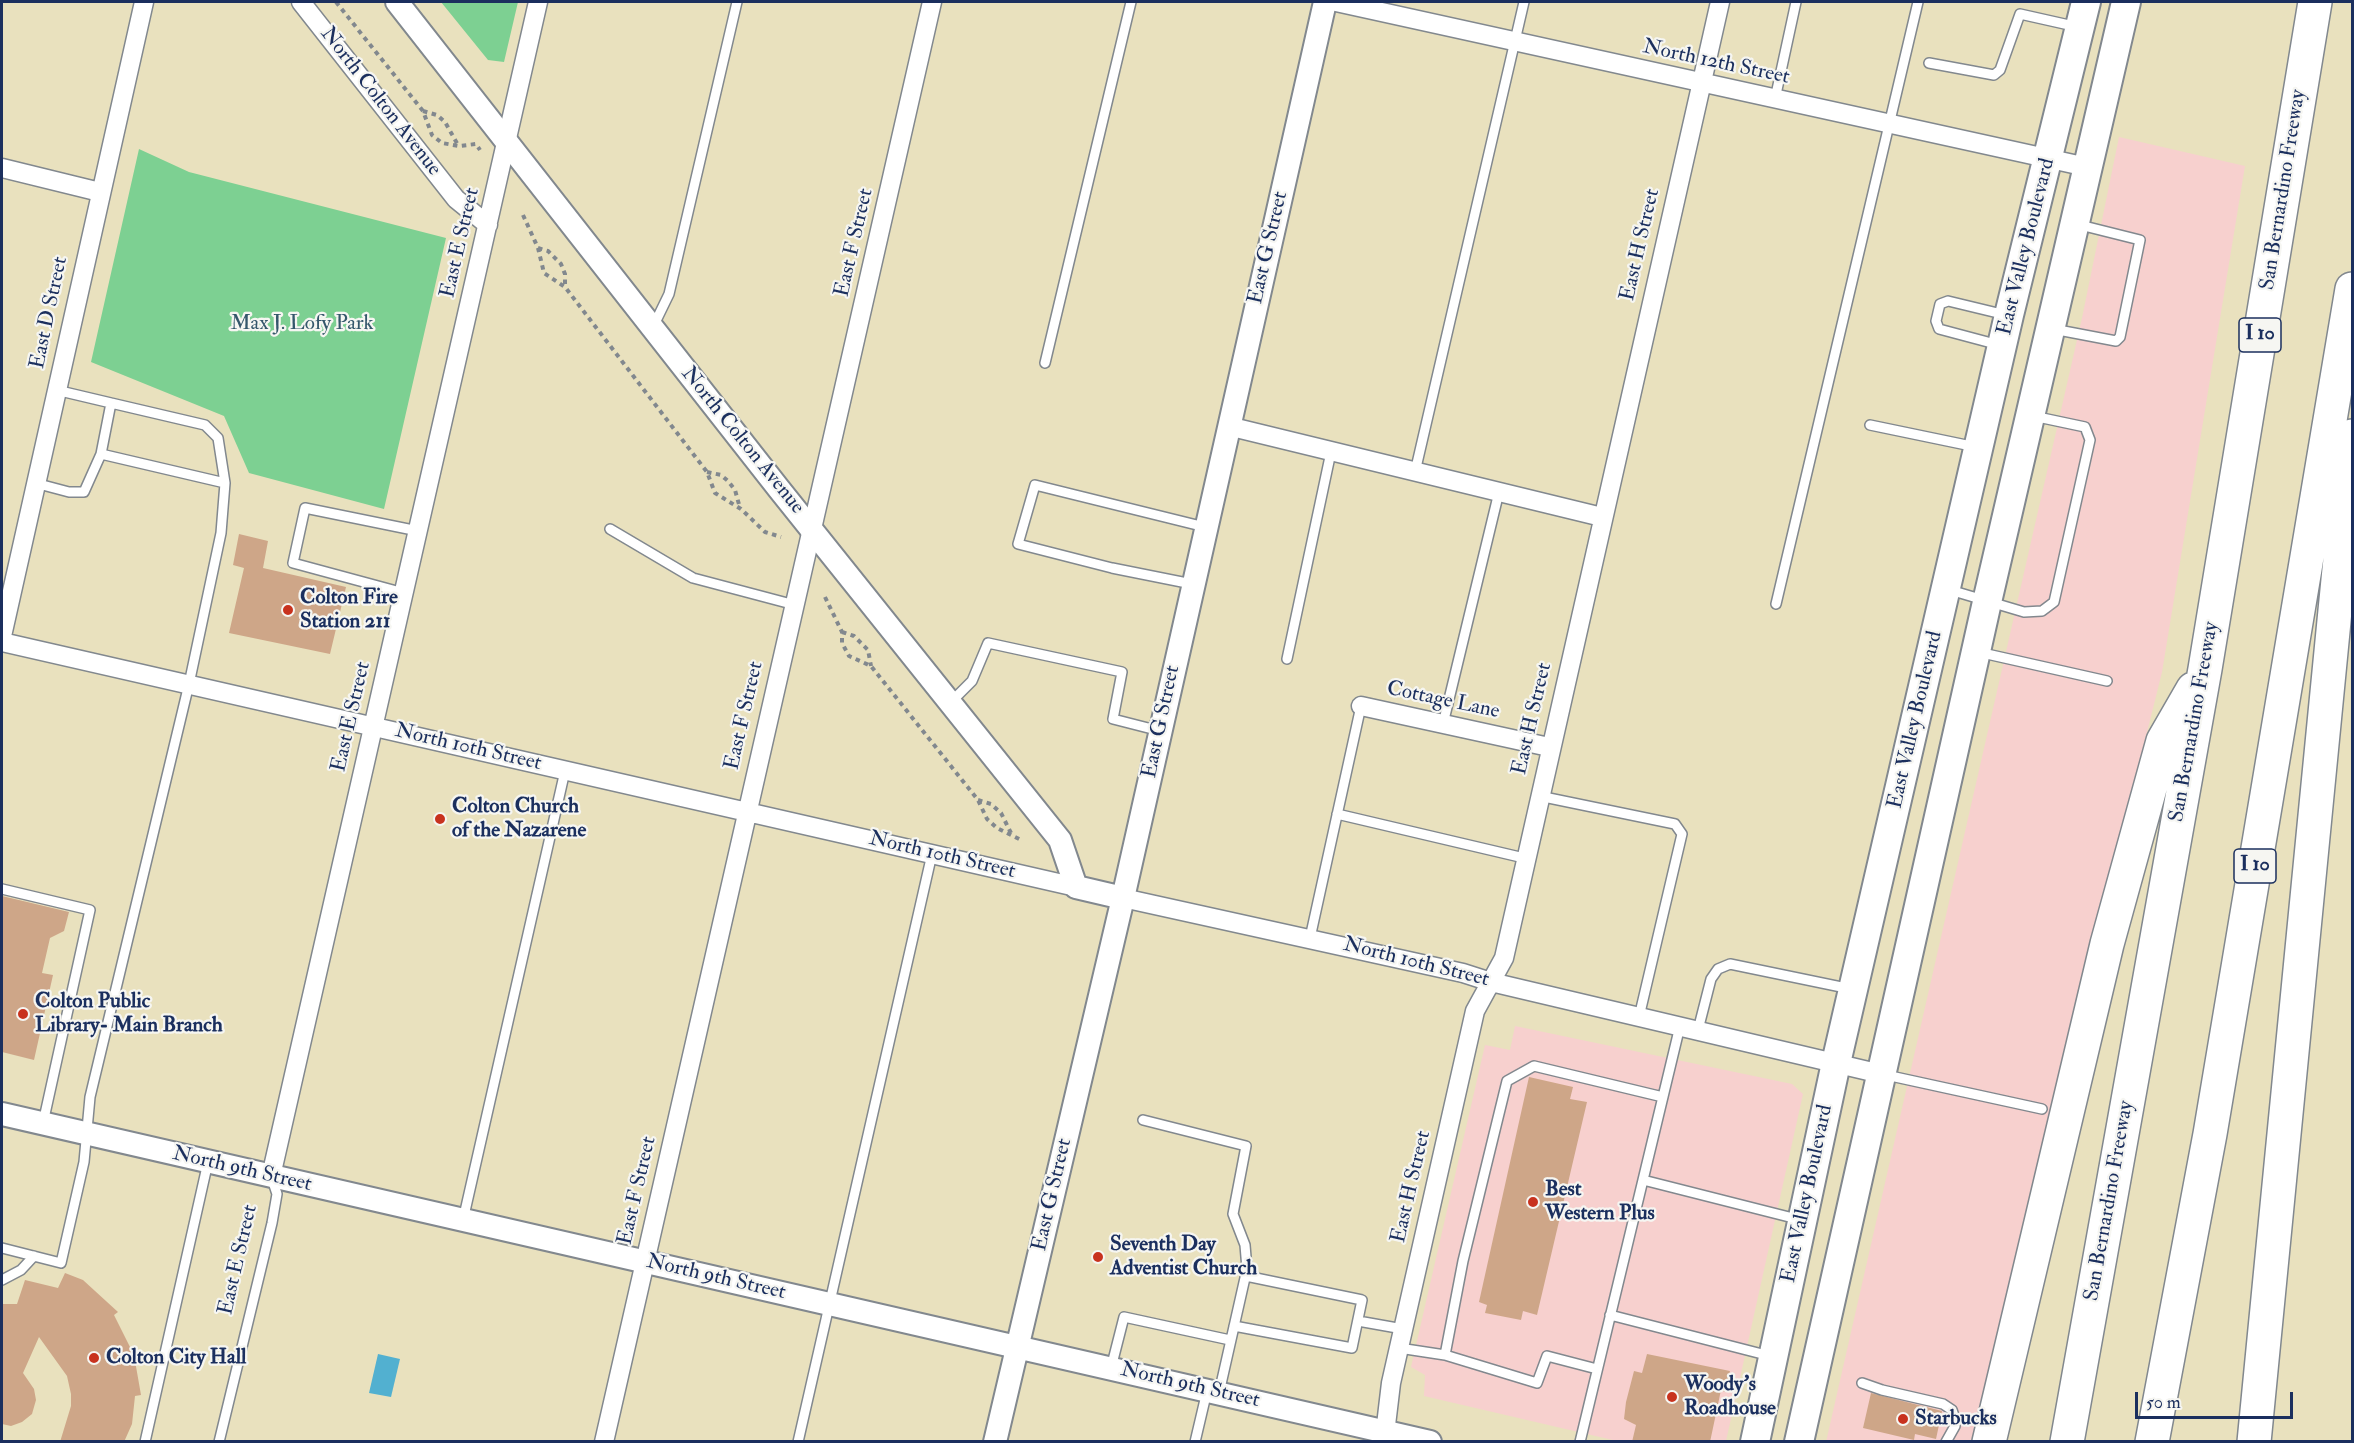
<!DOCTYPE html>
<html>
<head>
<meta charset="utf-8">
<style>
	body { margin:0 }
	#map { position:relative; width:2354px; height:1443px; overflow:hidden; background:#e9e1be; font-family:"IM FELL Double Pica",serif }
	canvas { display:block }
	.frame { position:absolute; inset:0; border:3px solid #1b2f5e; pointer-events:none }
	.scale { position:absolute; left:2135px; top:1392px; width:158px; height:27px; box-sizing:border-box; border:3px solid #1b2f5e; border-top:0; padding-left:8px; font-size:18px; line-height:21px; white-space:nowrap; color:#1b2f5e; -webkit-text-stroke:4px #f6f6f2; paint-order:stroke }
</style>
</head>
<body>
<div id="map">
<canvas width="2354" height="1443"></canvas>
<div class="frame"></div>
<div class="scale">50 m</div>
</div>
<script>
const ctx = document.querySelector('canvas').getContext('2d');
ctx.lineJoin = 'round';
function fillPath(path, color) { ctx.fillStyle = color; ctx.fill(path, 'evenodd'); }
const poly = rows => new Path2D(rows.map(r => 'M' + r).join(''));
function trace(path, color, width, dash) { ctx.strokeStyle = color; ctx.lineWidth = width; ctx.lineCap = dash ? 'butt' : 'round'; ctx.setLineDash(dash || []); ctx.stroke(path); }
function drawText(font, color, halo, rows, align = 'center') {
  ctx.font = font + ' "IM FELL Double Pica",serif'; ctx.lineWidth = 4.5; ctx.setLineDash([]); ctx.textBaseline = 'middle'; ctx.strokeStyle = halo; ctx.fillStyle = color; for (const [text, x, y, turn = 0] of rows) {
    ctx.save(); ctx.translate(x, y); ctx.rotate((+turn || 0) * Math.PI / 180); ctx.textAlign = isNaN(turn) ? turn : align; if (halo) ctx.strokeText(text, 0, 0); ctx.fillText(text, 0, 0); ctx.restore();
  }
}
fillPath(poly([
	[2119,137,2245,166,2162,672,1971,1441,1826,1442,2082,318],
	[1515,1026,1792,1084,1803,1094,1726,1441,1617,1441,1424,1396,1425,1375,1411,1367,1485,1045,1510,1050]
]), '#f7d0ce');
fillPath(poly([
	[441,2,518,2,504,62,488,60],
	[139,149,189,172,446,238,384,509,249,473,224,416,91,362]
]), '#7dd092');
fillPath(poly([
	[378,1354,400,1359,391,1397,369,1393]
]), '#52b0d0');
fillPath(poly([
	[239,534,268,541,263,568,346,587,330,654,229,633,244,568,233,565],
	[2,896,69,912,64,931,50,938,42,973,53,975,34,1060,2,1052],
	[1529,1077,1573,1087,1570,1099,1587,1102,1537,1315,1523,1311,1521,1320,1485,1313,1487,1305,1479,1302],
	[65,1273,83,1280,118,1312,114,1315,134,1355,141,1395,135,1396,132,1424,124,1442,60,1442,71,1406,71,1394,67,1376,39,1337,23,1373,34,1389,36,1400,32,1414,22,1422,11,1426,2,1424,2,1304,17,1304,25,1280,58,1288],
	[1647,1354,1730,1371,1725,1392,1721,1390,1710,1442,1632,1442,1636,1425,1624,1419,1626,1402,1634,1371,1642,1373],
	[1871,1393,1942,1411,1936,1439,1915,1434,1914,1440,1863,1428]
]), '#cea688');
const service = poly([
	[1929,63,1994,75,2000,70,2020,14,2078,27],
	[1775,99,1796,2],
	[653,327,669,294,737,2],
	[2053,329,2116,341,2120,337,2140,240,2076,224],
	[1999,345,1939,329,1936,321,1940,304,1948,301,2006,315],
	[1045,363,1131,2],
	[56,390,111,403],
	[1870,425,1976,447],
	[1415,472,1524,2],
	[35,483,69,492,84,492,101,454],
	[610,529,693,578,795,605],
	[1192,584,1112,568,1018,544,1035,485,1205,527],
	[1950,590,2024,612,2042,611,2054,602,2090,440,2085,427,2033,416],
	[404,593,293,563,305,508,418,531],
	[1776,604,1918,2],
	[1978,652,2107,681],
	[1287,659,1331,452],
	[950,703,972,681,988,643,1122,672,1113,719,1160,731],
	[1443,724,1499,492],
	[1539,796,1675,824,1682,834,1639,1017],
	[1337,814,1524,858],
	[2,889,90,910,43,1123],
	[1310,938,1361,706],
	[1698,1030,1711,979,1718,969,1730,964,1851,989],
	[1886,1075,2042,1109],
	[1143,1120,1246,1146,1233,1214,1245,1245,1247,1269,1219,1393],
	[1643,1180,1801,1220],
	[463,1220,565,771],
	[2,1248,61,1263,84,1162,90,1097,189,684,221,533,225,483,218,438,205,425,111,403,101,454,225,483],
	[2,1280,21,1270,34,1256],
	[1610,1315,1770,1356],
	[1358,1321,1403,1329],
	[1234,1326,1352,1348,1362,1300,1246,1276],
	[1399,1348,1445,1355,1537,1383,1547,1356,1597,1369],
	[1445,1355,1463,1261,1507,1081,1534,1066,1663,1097],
	[1111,1368,1124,1317,1230,1340],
	[1862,1383,1882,1390,1943,1404,1952,1410,1955,1419,1955,1426,1946,1442],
	[145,1442,208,1162],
	[219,1442,272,1223,277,1194,272,1179],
	[798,1442,932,854],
	[1195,1442,1207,1391],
	[1580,1442,1680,1026]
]);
const minor = poly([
	[301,2,456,199,488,225],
	[1336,2,2087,167],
	[2,168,100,192],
	[1228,426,1602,517],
	[2,636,144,2],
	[2,642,1076,887],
	[1361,706,1549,747],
	[1123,898,1463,973,1491,982,1881,1074],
	[271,1176,538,2],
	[604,1442,932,2],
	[1384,1442,1391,1383,1475,1011,1504,958,1720,2]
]);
const tertiary = poly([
	[397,2,779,489,1060,840,1076,887,1123,898],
	[2,1114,1430,1442],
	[995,1442,1123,898,1325,2]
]);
const primary = poly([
	[1755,1442,1836,1063,2009,315,2086,2],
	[1799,1442,1987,602,2126,2]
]);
const motorway = poly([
	[1989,1442,2107,944,2163,741,2193,689],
	[2067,1442,2205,669,2315,2],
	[2152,1442,2210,1134,2352,289],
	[2254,1442,2352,436]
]);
trace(service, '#82888e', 12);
trace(minor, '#82888e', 21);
trace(tertiary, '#82888e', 26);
trace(primary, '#82888e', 32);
trace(motorway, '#82888e', 36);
trace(poly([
	[336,2,423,111,432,135,442,143,459,146,476,144,480,150],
	[423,111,437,115,445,122,458,145],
	[523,215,538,248,544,273,565,287,707,472,715,493,741,509,765,532,781,537],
	[538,248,548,251,561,264,565,274,565,287],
	[707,472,721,475,728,481,735,490,740,508],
	[825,597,842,632,842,643,849,656,871,666,978,800,987,819,997,828,1023,841],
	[842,632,854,636,868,650,871,666],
	[978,800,991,804,1001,813,1011,833]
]), '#82888e', 4, [4.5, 4.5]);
trace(service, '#fff', 9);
trace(minor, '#fff', 18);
trace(tertiary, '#fff', 22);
trace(primary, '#fff', 28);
trace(motorway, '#fff', 33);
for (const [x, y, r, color] of [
	[288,610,6,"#c8321e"],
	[440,819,6,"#c8321e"],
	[23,1014,6,"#c8321e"],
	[1533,1202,6,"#c8321e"],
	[1098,1257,6,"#c8321e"],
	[94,1358,6,"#c8321e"],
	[1672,1397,6,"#c8321e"],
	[1903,1419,6,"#c8321e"]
]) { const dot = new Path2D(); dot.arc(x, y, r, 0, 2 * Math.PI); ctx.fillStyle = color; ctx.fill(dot); trace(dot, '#f6f6f2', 2); }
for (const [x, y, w] of [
	[2260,335,42],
	[2255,866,42]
]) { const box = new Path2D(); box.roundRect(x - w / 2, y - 17, w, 34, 4.5); ctx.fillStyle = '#f6f6f2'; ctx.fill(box); trace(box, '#1b2f5e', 1.5); }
drawText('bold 20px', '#1b2f5e', null, [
	["I 10",2260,335],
	["I 10",2255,866]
]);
drawText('21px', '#1b2f5e', '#f6f6f2', [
	["North 12th Street",1716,63,12],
	["North Colton Avenue",380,102,52],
	["San Bernardino Freeway",2284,190,-81],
	["East E Street",461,243,-77],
	["East F Street",855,243,-77],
	["East H Street",1641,245,-77],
	["East Valley Boulevard",2027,247,-76],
	["East G Street",1269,248,-77],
	["East D Street",50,313,-78],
	["North Colton Avenue",742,441,51],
	["Cottage Lane",1443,701,12],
	["East F Street",745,716,-77],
	["East E Street",352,717,-77],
	["East H Street",1533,719,-77],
	["East Valley Boulevard",1916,720,-77],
	["East G Street",1162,722,-78],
	["San Bernardino Freeway",2195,722,-80],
	["North 10th Street",468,748,13],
	["North 10th Street",942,856,13],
	["North 10th Street",1416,963,14],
	["North 9th Street",242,1170,13],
	["East H Street",1412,1187,-77],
	["East F Street",638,1191,-77],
	["East Valley Boulevard",1808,1194,-78],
	["East G Street",1053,1195,-77],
	["San Bernardino Freeway",2110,1201,-80],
	["East E Street",239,1260,-77],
	["North 9th Street",716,1278,13],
	["North 9th Street",1190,1386,13]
]);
drawText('21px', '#34576b', '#f6f6f2', [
	["Max J. Lofy Park",302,324]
]);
drawText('bold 21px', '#1b2f5e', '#f6f6f2', [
	["Colton Fire",300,598],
	["Station 211",300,622],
	["Colton Church",452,807],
	["of the Nazarene",452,831],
	["Colton Public",35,1002],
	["Library- Main Branch",35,1026],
	["Best",1545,1190],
	["Western Plus",1545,1214],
	["Seventh Day",1110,1245],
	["Adventist Church",1110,1269],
	["Colton City Hall",106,1358],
	["Woody's",1684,1385],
	["Roadhouse",1684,1409],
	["Starbucks",1915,1419]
], 'left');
</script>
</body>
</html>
